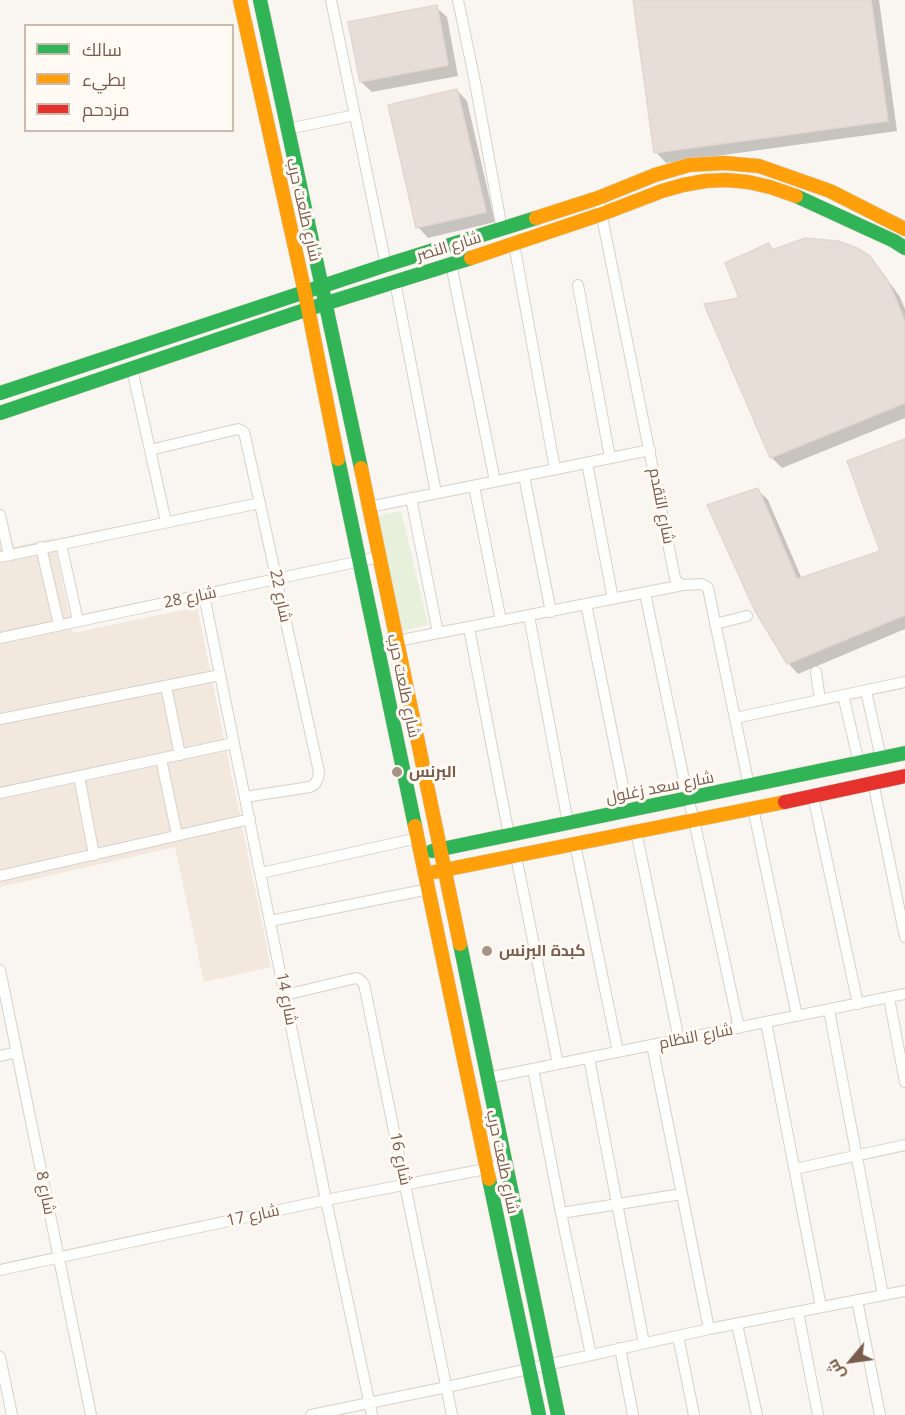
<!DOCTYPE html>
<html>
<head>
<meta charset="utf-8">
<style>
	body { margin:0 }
	#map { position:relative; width:905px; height:1415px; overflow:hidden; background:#f9f5f0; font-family:"Open Sans",Cairo,sans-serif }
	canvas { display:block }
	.legend { position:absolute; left:24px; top:24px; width:210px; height:108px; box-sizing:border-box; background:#fffaf3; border:2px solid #cabbb1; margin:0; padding:8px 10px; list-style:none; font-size:18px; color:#7a5c4d }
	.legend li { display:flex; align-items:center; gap:12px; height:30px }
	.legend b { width:30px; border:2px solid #cabbb1 }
	.north { position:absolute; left:821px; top:1331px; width:60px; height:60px; -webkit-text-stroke:4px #fffaf3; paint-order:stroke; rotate:241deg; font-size:16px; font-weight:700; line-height:24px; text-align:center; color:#7a5c4d }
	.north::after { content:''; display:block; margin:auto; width:21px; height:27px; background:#7a5c4d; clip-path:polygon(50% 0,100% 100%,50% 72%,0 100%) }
</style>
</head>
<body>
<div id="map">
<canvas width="905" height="1415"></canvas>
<ul class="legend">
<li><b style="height:8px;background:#30b455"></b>سالك</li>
<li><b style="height:8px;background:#ff9f0a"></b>بطيء</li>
<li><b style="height:8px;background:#e5322d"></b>مزدحم</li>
</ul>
<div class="north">ش</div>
</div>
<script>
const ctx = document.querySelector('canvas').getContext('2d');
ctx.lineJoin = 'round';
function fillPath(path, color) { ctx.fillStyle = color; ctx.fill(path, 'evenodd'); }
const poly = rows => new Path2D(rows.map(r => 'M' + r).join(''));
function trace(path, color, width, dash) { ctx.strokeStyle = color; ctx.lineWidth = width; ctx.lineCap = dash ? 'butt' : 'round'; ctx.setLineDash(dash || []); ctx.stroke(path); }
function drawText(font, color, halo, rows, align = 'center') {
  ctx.font = font + ' "Open Sans",Cairo,sans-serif'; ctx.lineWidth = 6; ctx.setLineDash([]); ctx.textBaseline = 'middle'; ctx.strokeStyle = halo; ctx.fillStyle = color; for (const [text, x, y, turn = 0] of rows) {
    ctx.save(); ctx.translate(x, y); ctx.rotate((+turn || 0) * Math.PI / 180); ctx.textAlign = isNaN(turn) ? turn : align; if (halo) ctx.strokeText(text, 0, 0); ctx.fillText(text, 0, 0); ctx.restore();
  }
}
fillPath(poly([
	[53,538,73,633,197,607,271,967,204,982,175,847,0,887,0,544,2,550]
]), '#f2e8de');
fillPath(poly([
	[401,511,428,625,401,631,375,517]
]), '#e7f0db');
fillPath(poly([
	[634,0,879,0,897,131,666,163,656,152],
	[436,7,447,17,458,76,372,92,361,82],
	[457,90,467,101,495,222,428,238,418,227],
	[768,245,775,251,869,258,880,269,900,297,905,309,905,418,782,468,771,457,741,299],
	[905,441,905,629,798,674,788,663,758,490,768,500,802,579,882,552]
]), '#0003');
const building = poly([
	[633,0,871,0,888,121,654,153,633,0],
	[437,5,448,65,360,82,348,22,437,5],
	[457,89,486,212,416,228,388,105,457,89],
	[805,238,838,241,857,248,870,256,890,285,905,322,905,403,770,458,704,304,739,298,725,263,769,243,772,250,805,238],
	[905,439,905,615,787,664,754,609,707,505,758,488,797,579,880,551,847,461,905,439]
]);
fillPath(building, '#e6ded7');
trace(building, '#e2d8d2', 1.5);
const street = poly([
	[331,0,386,265],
	[458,0,474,77,502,229],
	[288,129,355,115],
	[600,207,675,578,676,581,683,585,702,584,708,588,749,786],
	[514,244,555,469],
	[451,264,495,481],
	[395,282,436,493],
	[578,285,610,458],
	[132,369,166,522],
	[150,450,238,429,244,432,245,436,319,772,318,778,315,784,310,787,245,797],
	[587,463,613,599],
	[524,476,551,612],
	[474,486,501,621],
	[411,498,438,633],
	[369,507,650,450],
	[0,515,9,555],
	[61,544,78,621],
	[41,547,59,625],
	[0,557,260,503],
	[645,593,688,799,694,820,739,1028],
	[204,595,326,1200,372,1415],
	[586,604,628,811],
	[529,616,568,823],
	[715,624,747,616],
	[469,628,509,835],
	[0,638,379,557],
	[397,641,683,585],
	[816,672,820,700],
	[166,686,180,755],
	[866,691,881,758],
	[843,695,859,763],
	[735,718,905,682],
	[0,719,220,675],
	[161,759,177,835],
	[79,776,94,855],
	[873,782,905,937],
	[0,793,234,743],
	[813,796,858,1004],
	[753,808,797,1016],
	[636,831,679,1040],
	[575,844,618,1052],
	[516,856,558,1064],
	[261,873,418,838],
	[0,876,250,819],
	[270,921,429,889],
	[0,970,91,1415],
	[285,995,356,978,359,979,364,984,452,1415],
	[889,998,905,1082],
	[829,1010,883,1295],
	[766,1022,821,1307],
	[652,1045,709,1329],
	[0,1056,17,1052],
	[589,1058,644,1343],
	[533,1069,561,1213,591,1355],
	[488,1078,905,994],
	[795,1169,905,1145],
	[561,1213,682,1194],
	[0,1270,326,1200,506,1165],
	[857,1300,880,1415],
	[798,1312,818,1415],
	[737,1324,757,1415],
	[678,1336,694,1415],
	[620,1348,633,1415],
	[0,1357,12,1415],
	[311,1415,447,1387,709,1329,905,1291]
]);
const fast = poly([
	[260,0,361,468],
	[796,196,894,241,905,248],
	[0,393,386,265,536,218],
	[0,413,308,309,471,258],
	[338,459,415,826],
	[432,851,905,753],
	[460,944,558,1415],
	[489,1179,539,1415]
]);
const slow = poly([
	[240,0,305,293,338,459],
	[536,218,598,198,655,175,689,165,724,163,759,166,830,191,905,229],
	[471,258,602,214,662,191,683,185,705,181,726,180,748,182,770,187,796,196],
	[361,468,460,944],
	[415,826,489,1179],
	[434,872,785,802]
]);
const jam = poly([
	[785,802,905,776]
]);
trace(street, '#d7d1cb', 12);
trace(fast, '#d9d2cb', 15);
trace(slow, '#d9d2cb', 15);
trace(jam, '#d9d2cb', 15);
trace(street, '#fefefd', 10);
trace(fast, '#30b455', 14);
trace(slow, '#ff9f0a', 14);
trace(jam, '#e5322d', 14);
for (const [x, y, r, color] of [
	[397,772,6,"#a69286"],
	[487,951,6,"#a69286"]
]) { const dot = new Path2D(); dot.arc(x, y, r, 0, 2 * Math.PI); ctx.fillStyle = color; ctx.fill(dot); trace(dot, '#fffaf3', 2); }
drawText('16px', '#7a5c4d', '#fffaf3', [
	["شارع طلعت حرب",303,210,77],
	["شارع النصر",449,247,-17],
	["شارع التقدم",661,506,79],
	["شارع 22",280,596,78],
	["شارع 28",190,598,-12],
	["شارع طلعت حرب",403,686,78],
	["شارع سعد زغلول",660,788,-11],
	["شارع 14",286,999,79],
	["شارع النظام",696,1037,-11],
	["شارع 16",400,1159,78],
	["شارع طلعت حرب",502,1162,78],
	["شارع 8",45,1193,79],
	["شارع 17",253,1216,-12]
]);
drawText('bold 16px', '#7a5c4d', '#fffaf3', [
	["البرنس",409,772],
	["كبدة البرنس",499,951]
], 'left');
</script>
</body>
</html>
